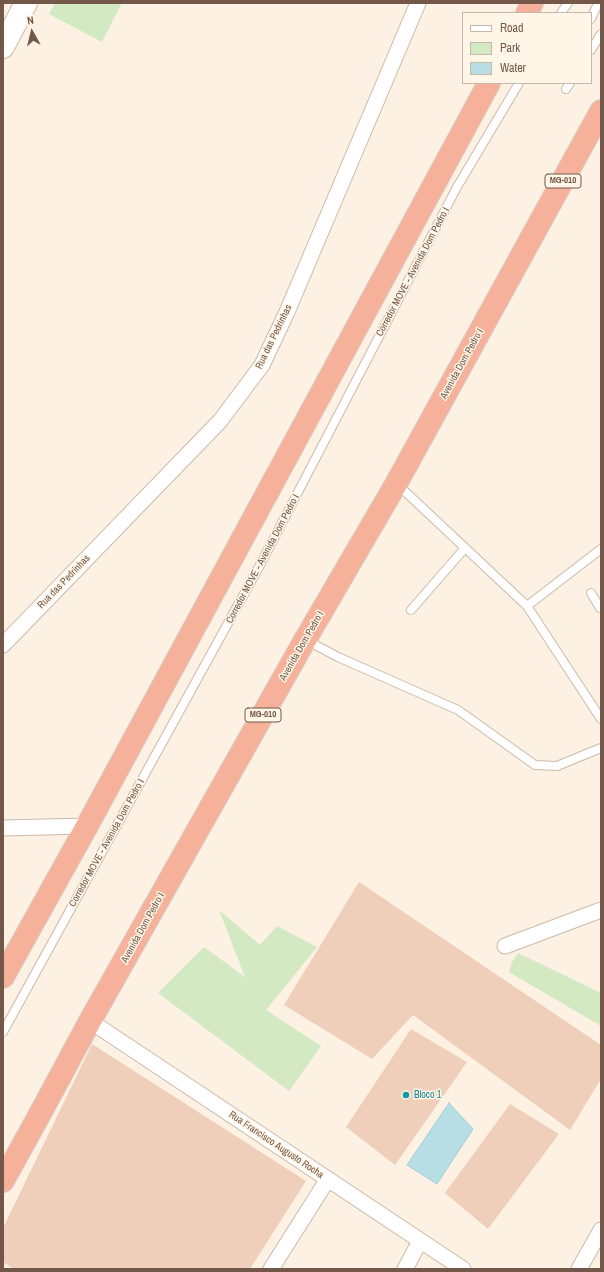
<!DOCTYPE html>
<html>
<head>
<meta charset="utf-8">
<style>
	body { margin:0 }
	#map { position:relative; width:604px; height:1272px; overflow:hidden; background:#fcf1e2; font-family:"Archivo Narrow",sans-serif }
	canvas { display:block }
	.frame { position:absolute; inset:0; border:4px solid #735849; pointer-events:none }
	.legend { position:absolute; left:462px; top:12px; width:130px; height:72px; box-sizing:border-box; background:#fff6e8; border:1px solid #c7b7a8; margin:0; padding:5px 7px; list-style:none; font-size:12px; color:#735849 }
	.legend li { display:flex; align-items:center; gap:8px; height:20px }
	.legend b { width:20px; border:1px solid #c7b7a8 }
	.north { position:absolute; left:12px; top:12px; width:40px; height:40px; -webkit-text-stroke:3px #fff6e8; paint-order:stroke; rotate:352deg; font-size:11px; font-weight:700; line-height:16px; text-align:center; color:#735849 }
	.north::after { content:''; display:block; margin:auto; width:14px; height:18px; background:#735849; clip-path:polygon(50% 0,100% 100%,50% 72%,0 100%) }
</style>
</head>
<body>
<div id="map">
<canvas width="604" height="1272"></canvas>
<div class="frame"></div>
<ul class="legend">
<li><b style="height:5px;background:#fff"></b>Road</li>
<li><b style="height:11px;background:#d2e9c1"></b>Park</li>
<li><b style="height:11px;background:#b7dee4"></b>Water</li>
</ul>
<div class="north">N</div>
</div>
<script>
const ctx = document.querySelector('canvas').getContext('2d');
ctx.lineJoin = 'round';
function fillPath(path, color) { ctx.fillStyle = color; ctx.fill(path, 'evenodd'); }
const poly = rows => new Path2D(rows.map(r => 'M' + r).join(''));
function trace(path, color, width, dash) { ctx.strokeStyle = color; ctx.lineWidth = width; ctx.lineCap = dash ? 'butt' : 'round'; ctx.setLineDash(dash || []); ctx.stroke(path); }
function drawText(font, color, halo, rows, align = 'center') {
  ctx.font = font + ' "Archivo Narrow",sans-serif'; ctx.lineWidth = 3; ctx.setLineDash([]); ctx.textBaseline = 'middle'; ctx.strokeStyle = halo; ctx.fillStyle = color; for (const [text, x, y, turn = 0] of rows) {
    ctx.save(); ctx.translate(x, y); ctx.rotate((+turn || 0) * Math.PI / 180); ctx.textAlign = isNaN(turn) ? turn : align; if (halo) ctx.strokeText(text, 0, 0); ctx.fillText(text, 0, 0); ctx.restore();
  }
}
fillPath(poly([
	[55,3,122,3,102,42,49,14],
	[219,910,260,945,277,926,317,947,266,1010,321,1046,289,1091,158,993,204,947,245,977],
	[518,953,601,993,601,1026,509,972,512,962]
]), '#d2e9c1');
const water = poly([
	[449,1103,473,1129,437,1184,407,1165,449,1103]
]);
fillPath(water, '#b7dee4');
trace(water, '#9eced6', 1);
fillPath(poly([
	[359,882,601,1045,601,1079,570,1130,413,1015,372,1059,284,1005],
	[411,1029,467,1062,395,1165,346,1127],
	[92,1044,306,1181,250,1269,14,1269,3,1262,3,1228],
	[510,1104,559,1134,488,1229,445,1193]
]), '#f0cfba');
const lane = poly([
	[561,13,568,3],
	[591,19,598,3],
	[591,50,601,34],
	[566,89,570,83],
	[397,484,527,606,601,719],
	[591,593,600,608,601,607],
	[527,606,601,549],
	[411,610,465,548],
	[306,640,338,657,458,710,535,765,557,766,601,748],
	[3,1032,260,565,457,187,519,83]
]);
const street = poly([
	[3,645,220,421,262,365,287,312,418,3],
	[3,828,87,826],
	[505,946,601,910],
	[90,1021,463,1269],
	[271,1269,328,1179],
	[405,1269,420,1241],
	[579,1269,601,1230]
]);
const secondary = poly([
	[3,47,26,3]
]);
const highway = poly([
	[527,13,532,3],
	[3,977,87,826,489,83],
	[3,1181,41,1112,90,1021,305,640,396,484,601,111]
]);
trace(lane, '#cdb9a9', 10);
trace(street, '#cdb9a9', 17);
trace(secondary, '#d1bba9', 24);
trace(highway, '#d8d0cc', 24);
trace(lane, '#fff', 8);
trace(street, '#fff', 15);
trace(secondary, '#fff', 22);
trace(highway, '#f5b19a', 22);
for (const [x, y, r, color] of [
	[406,1095,4,"#0f9aa8"]
]) { const dot = new Path2D(); dot.arc(x, y, r, 0, 2 * Math.PI); ctx.fillStyle = color; ctx.fill(dot); trace(dot, '#fff6e8', 1.5); }
for (const [x, y, w] of [
	[563,181,36],
	[263,715,36]
]) { const box = new Path2D(); box.roundRect(x - w / 2, y - 7, w, 14, 3); ctx.fillStyle = '#fff6e8'; ctx.fill(box); trace(box, '#735849', 1); }
drawText('bold 9px', '#735849', null, [
	["MG-010",563,181],
	["MG-010",263,715]
]);
drawText('10px', '#735849', '#fff6e8', [
	["Corredor MOVE - Avenida Dom Pedro I",413,272,-62],
	["Rua das Pedrinhas",274,337,-64],
	["Avenida Dom Pedro I",462,364,-61],
	["Corredor MOVE - Avenida Dom Pedro I",263,559,-62],
	["Rua das Pedrinhas",64,582,-46],
	["Avenida Dom Pedro I",302,646,-60],
	["Corredor MOVE - Avenida Dom Pedro I",107,843,-61],
	["Avenida Dom Pedro I",143,928,-61],
	["Rua Francisco Augusto Rocha",276,1145,34]
]);
drawText('10px', '#0d838f', '#fff6e8', [
	["Bloco 1",414,1095]
], 'left');
</script>
</body>
</html>
